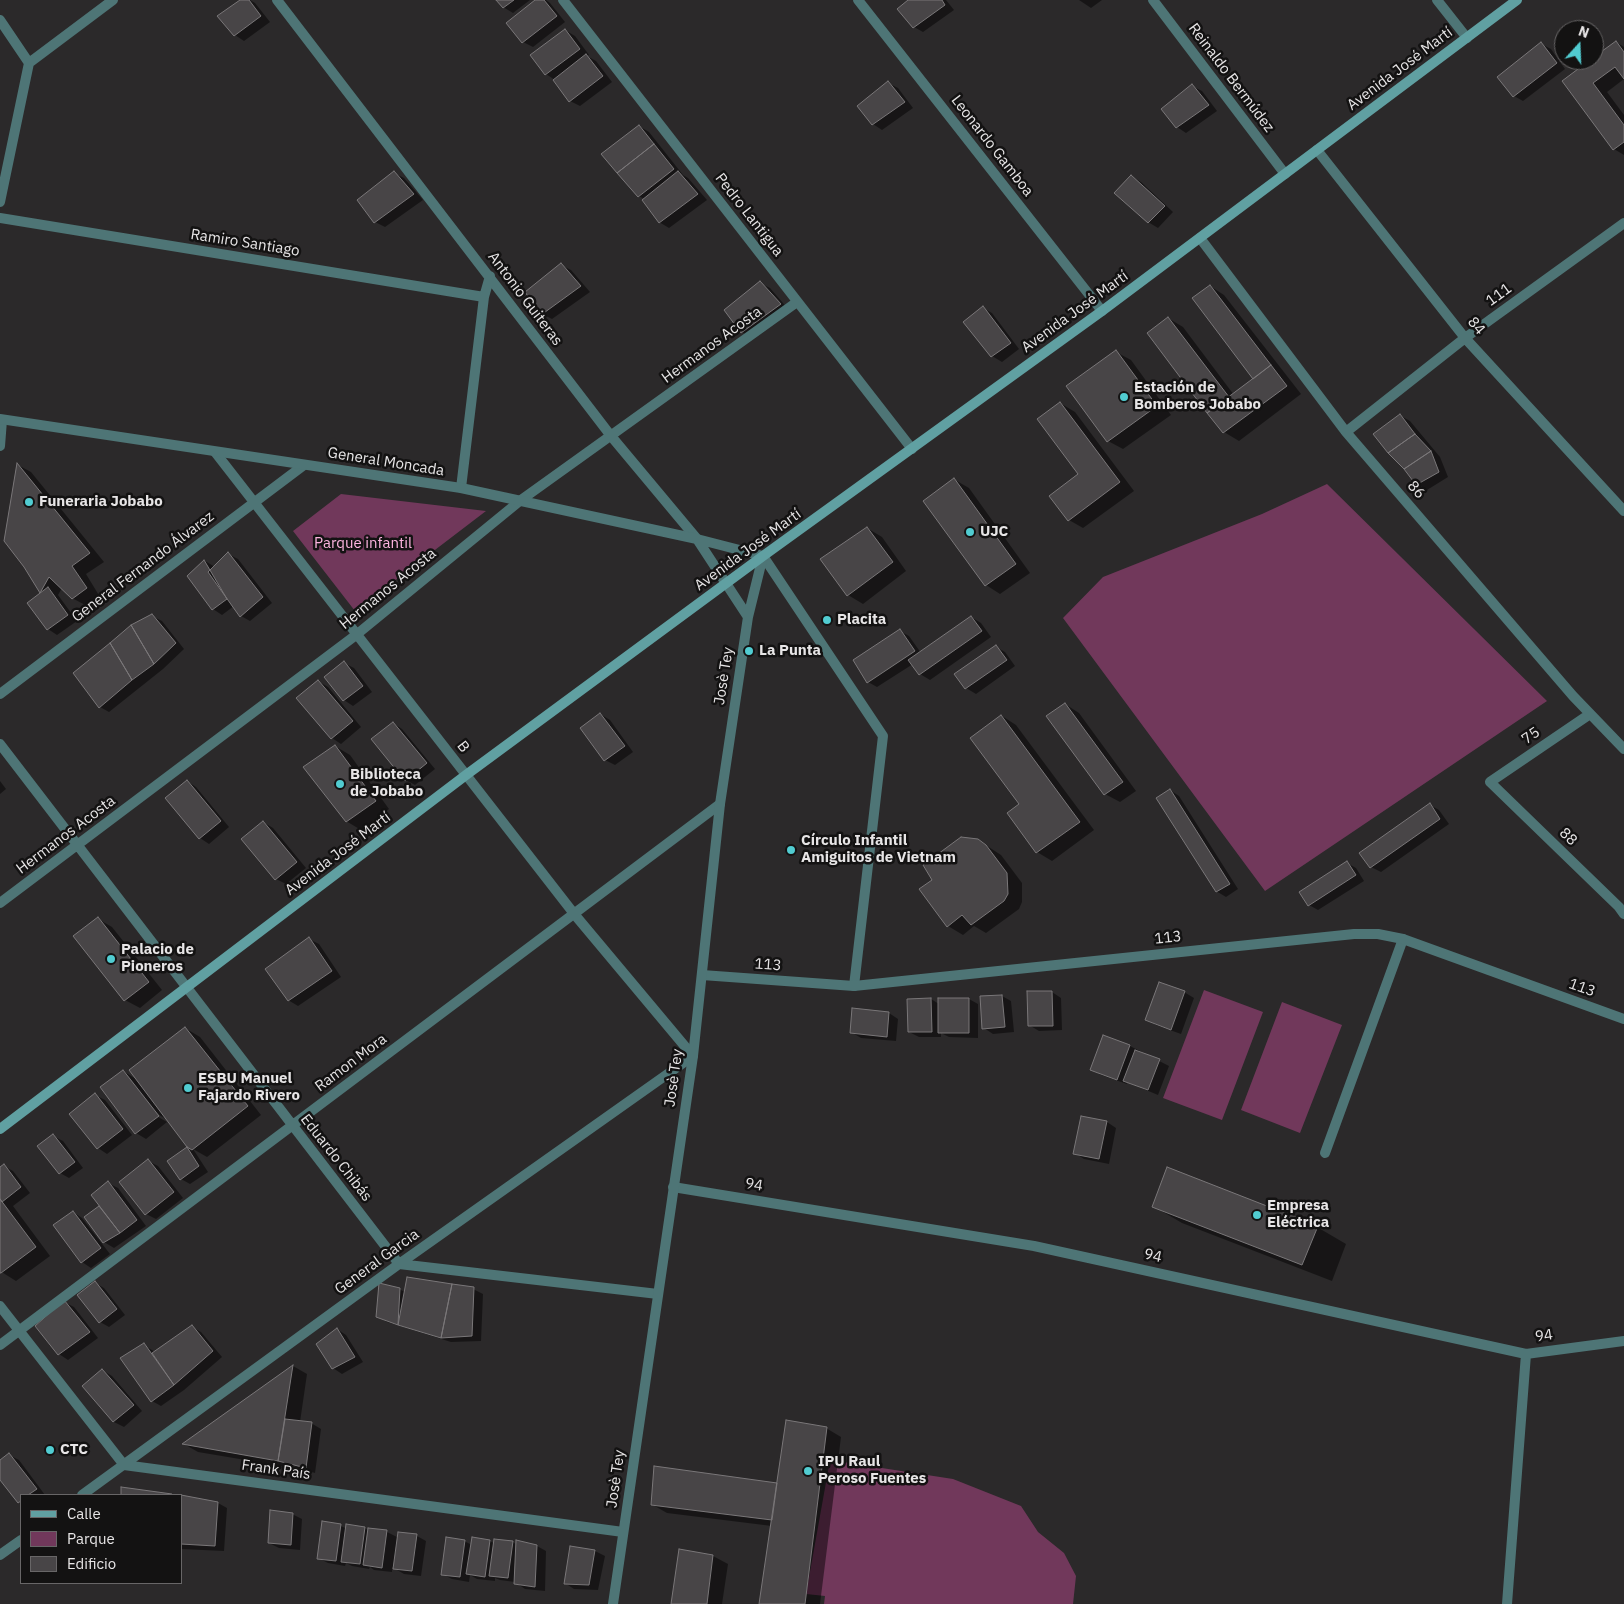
<!DOCTYPE html>
<html>
<head>
<meta charset="utf-8">
<style>
	body { margin:0 }
	#map { position:relative; width:1624px; height:1604px; overflow:hidden; background:#2b292a; font-family:"IBM Plex Sans",sans-serif }
	canvas { display:block }
	.legend { position:absolute; left:20px; top:1494px; width:162px; height:90px; box-sizing:border-box; background:#131212; border:1px solid #686667; margin:0; padding:6px 9px; list-style:none; font-size:15px; color:#e7e5e6 }
	.legend li { display:flex; align-items:center; gap:10px; height:25px }
	.legend b { width:25px; border:1px solid #686667 }
	.north { position:absolute; left:1554px; top:20px; width:50px; height:50px; box-sizing:border-box; background:#131212; border:1px solid #686667; border-radius:50%; rotate:20deg; font-size:14px; font-weight:700; line-height:20px; text-align:center; color:#e7e5e6 }
	.north::after { content:''; display:block; margin:auto; width:18px; height:22px; background:#51ccd1; clip-path:polygon(50% 0,100% 100%,50% 72%,0 100%) }
</style>
</head>
<body>
<div id="map">
<canvas width="1624" height="1604"></canvas>
<ul class="legend">
<li><b style="height:6px;background:#60a0a2"></b>Calle</li>
<li><b style="height:14px;background:#71385b"></b>Parque</li>
<li><b style="height:14px;background:#484547"></b>Edificio</li>
</ul>
<div class="north">N</div>
</div>
<script>
const ctx = document.querySelector('canvas').getContext('2d');
ctx.lineJoin = 'round';
function fillPath(path, color) { ctx.fillStyle = color; ctx.fill(path, 'evenodd'); }
const poly = rows => new Path2D(rows.map(r => 'M' + r).join(''));
function trace(path, color, width, dash) { ctx.strokeStyle = color; ctx.lineWidth = width; ctx.lineCap = dash ? 'butt' : 'round'; ctx.setLineDash(dash || []); ctx.stroke(path); }
function drawText(font, color, halo, rows, align = 'center') {
  ctx.font = font + ' "IBM Plex Sans",sans-serif'; ctx.lineWidth = 5; ctx.setLineDash([]); ctx.textBaseline = 'middle'; ctx.strokeStyle = halo; ctx.fillStyle = color; for (const [text, x, y, turn = 0] of rows) {
    ctx.save(); ctx.translate(x, y); ctx.rotate((+turn || 0) * Math.PI / 180); ctx.textAlign = isNaN(turn) ? turn : align; if (halo) ctx.strokeText(text, 0, 0); ctx.fillText(text, 0, 0); ctx.restore();
  }
}
fillPath(poly([
	[1327,484,1547,701,1265,891,1063,618,1103,577,1262,514],
	[341,494,486,511,355,611,293,531],
	[1204,990,1263,1012,1222,1120,1163,1098],
	[1282,1002,1342,1025,1300,1133,1241,1110],
	[830,1460,953,1479,1021,1506,1038,1532,1064,1553,1076,1576,1073,1604,824,1604,825,1596,806,1594]
]), '#71385b');
fillPath(poly([
	[242,0,250,0,255,3,270,22,244,41,235,35],
	[498,0,530,0,513,13,503,7],
	[537,0,546,0,550,3,565,22,533,47,523,42],
	[910,0,946,0,954,10,923,32,914,27],
	[1079,0,1102,0,1091,8],
	[565,30,575,36,589,55,587,56,596,61,612,82,580,106,570,101,555,80,546,74,532,55],
	[1616,42,1624,47,1624,79,1607,92,1624,115,1624,155,1614,149,1563,81],
	[1541,44,1551,49,1565,69,1523,101,1514,96],
	[888,83,898,88,913,108,882,130,873,124],
	[1192,86,1202,91,1217,111,1186,133,1177,127],
	[639,126,649,132,683,175,688,178,707,200,669,228,659,222,645,199,638,196],
	[394,173,404,178,423,200,385,227,375,222],
	[1131,176,1141,182,1173,212,1158,228,1148,222],
	[561,265,571,270,590,292,552,319,542,314],
	[760,283,770,288,789,310,751,338,742,332],
	[1210,286,1224,295,1301,394,1239,441,1224,432,1149,333,1168,318,1183,327,1234,395,1255,379],
	[983,308,992,313,1019,349,1002,362,992,356],
	[1116,352,1131,360,1171,415,1123,449,1108,441],
	[1060,403,1075,412,1134,491,1083,528,1069,520,1080,474],
	[1401,416,1410,421,1440,457,1448,477,1427,490,1417,484],
	[18,465,31,472,104,562,86,574,100,597,87,606,72,598,62,588,58,595,77,621,57,635,48,629,42,593,25,567],
	[955,480,969,488,1030,573,1000,594,986,585],
	[867,528,882,537,906,571,863,604,848,595],
	[228,554,238,559,272,603,250,621,241,616,234,606,222,615,213,609,205,561,215,567],
	[152,616,162,621,184,649,163,669,109,712,100,707],
	[971,617,981,623,991,637,930,680,920,674,913,664,877,687,868,682,900,631,909,636,921,653],
	[996,647,1005,652,1015,666,976,694,966,688,956,674],
	[344,663,354,668,372,692,353,706,344,700],
	[318,681,328,687,361,727,341,744,332,738],
	[1065,704,1079,713,1136,791,1120,802,1105,794],
	[600,714,610,720,633,752,615,765,605,760],
	[1002,716,1016,725,1094,830,1052,861,1037,852,1020,805],
	[393,723,402,729,435,769,415,785,406,780],
	[335,746,350,755,389,809,361,830,346,821],
	[0,781,6,789,0,794],
	[187,781,196,787,229,827,209,844,200,838],
	[1170,790,1179,796,1238,889,1226,897,1216,891],
	[1430,805,1439,810,1449,824,1381,872,1371,867],
	[263,822,273,828,306,868,286,884,276,879,243,839],
	[978,840,1001,855,1022,883,1022,902,1019,909,986,933,974,926,963,935,948,926,934,880],
	[1347,863,1356,868,1364,881,1318,910,1309,905],
	[98,919,112,927,162,990,140,1008,125,1000],
	[309,939,319,944,341,977,298,1006,288,1000],
	[1052,992,1061,998,1062,1030,1039,1031,1029,1025],
	[1184,992,1194,998,1181,1034,1156,1025,1147,1020],
	[1002,996,1011,1001,1014,1032,993,1034,984,1028],
	[931,999,939,1004,969,999,978,1004,978,1038,949,1037,941,1033,941,1037,919,1037,909,1032],
	[889,1013,898,1019,896,1041,861,1038,851,1032],
	[185,1028,200,1037,261,1115,207,1157,193,1149,208,1172,190,1184,181,1179,168,1161,188,1147,168,1120,154,1112,153,1114,167,1122,146,1139,136,1133,101,1088,123,1071,136,1079],
	[1104,1037,1130,1046,1169,1066,1158,1095,1127,1082,1127,1084,1101,1075,1092,1069],
	[95,1095,105,1100,132,1135,107,1154,98,1148,71,1114],
	[1107,1122,1116,1128,1109,1164,1084,1159,1075,1153],
	[53,1136,63,1141,83,1168,69,1178,60,1173],
	[148,1161,158,1166,183,1198,156,1219,146,1214],
	[4,1166,13,1171,30,1193,13,1206,50,1256,16,1281,0,1271,0,1168],
	[108,1183,118,1188,146,1226,114,1248,104,1242,86,1218,101,1206],
	[1153,1206,1317,1227,1346,1244,1332,1281,1182,1223],
	[73,1212,82,1218,110,1254,91,1268,82,1262],
	[95,1283,104,1288,125,1315,109,1327,100,1322],
	[399,1289,405,1292,473,1289,483,1294,481,1341,451,1342,387,1322,378,1317],
	[64,1302,74,1307,98,1338,68,1360,59,1354],
	[192,1327,201,1332,222,1357,184,1390,161,1406,152,1401,144,1345,155,1352],
	[337,1329,346,1335,363,1362,342,1374,333,1368],
	[293,1366,307,1374,300,1422,311,1423,321,1429,315,1473,293,1466,293,1468,198,1452,184,1444],
	[102,1370,112,1376,142,1411,124,1427,114,1422,83,1386],
	[826,1428,841,1437,820,1604,761,1604,772,1526,667,1513,653,1505,778,1484],
	[9,1455,19,1460,45,1495,21,1495,21,1504,18,1502,0,1478,0,1462],
	[181,1497,218,1503,227,1508,224,1551,181,1549],
	[292,1514,302,1519,300,1550,279,1548,269,1543],
	[341,1526,347,1529,365,1528,369,1531,370,1529,387,1532,399,1538,399,1533,417,1536,426,1541,421,1576,404,1574,392,1567,392,1572,374,1570,370,1567,369,1569,352,1566,346,1563,345,1566,328,1563,318,1558],
	[473,1538,490,1541,495,1544,513,1542,517,1545,537,1546,546,1551,545,1591,525,1589,515,1582,500,1580,495,1578,495,1581,477,1579,470,1575,469,1582,452,1579,442,1574,464,1541,472,1545],
	[571,1547,595,1551,605,1556,598,1590,574,1589,565,1583],
	[713,1556,728,1564,722,1604,672,1604]
]), '#0007');
const building = poly([
	[240,0,249,0,261,16,234,36,217,16,240,0],
	[496,0,514,0,503,8,496,0],
	[535,0,544,0,557,16,522,43,506,23,535,0],
	[908,0,942,0,945,5,913,28,897,9,908,0],
	[565,29,580,49,545,75,530,55,565,29],
	[1616,41,1624,52,1624,79,1615,67,1593,83,1624,125,1624,142,1613,150,1562,81,1590,60,1594,60,1594,57,1616,41],
	[1541,42,1557,63,1513,97,1497,77,1541,42],
	[586,54,603,76,569,102,553,80,586,54],
	[888,81,905,102,872,125,857,106,888,81],
	[1192,84,1209,105,1176,128,1161,109,1192,84],
	[639,125,654,144,617,173,601,154,639,125],
	[654,144,674,169,638,197,617,173,654,144],
	[394,171,414,194,374,223,357,200,394,171],
	[678,171,698,194,659,223,642,200,678,171],
	[1131,175,1165,206,1148,223,1114,193,1131,175],
	[561,263,581,286,541,315,525,292,561,263],
	[760,281,781,304,741,333,724,310,760,281],
	[1210,285,1271,365,1253,379,1192,298,1210,285],
	[983,306,1011,343,991,357,963,322,983,306],
	[1168,317,1229,397,1207,413,1147,333,1168,317],
	[1116,350,1157,406,1107,442,1066,386,1116,350],
	[1271,365,1287,386,1223,433,1207,413,1271,365],
	[1060,402,1120,482,1068,521,1049,496,1078,474,1037,419,1060,402],
	[1400,414,1415,434,1388,453,1373,434,1400,414],
	[1415,434,1431,451,1404,469,1388,453,1415,434],
	[1431,451,1439,472,1416,485,1404,469,1431,451],
	[17,463,90,553,72,566,87,588,72,599,49,577,40,593,24,567,4,541,17,463],
	[954,478,1016,564,985,586,923,501,954,478],
	[867,527,893,562,847,596,820,559,867,527],
	[228,552,263,597,240,617,208,572,228,552],
	[204,560,227,599,212,610,187,576,204,560],
	[48,587,68,615,47,630,27,603,48,587],
	[152,614,176,643,154,664,131,625,152,614],
	[971,616,982,631,919,675,908,660,971,616],
	[131,625,154,664,132,680,110,643,131,625],
	[900,629,915,651,867,683,853,660,900,629],
	[110,643,132,680,99,708,73,673,110,643],
	[996,645,1007,660,965,689,954,674,996,645],
	[344,661,363,686,343,701,324,677,344,661],
	[318,680,353,721,331,739,296,698,318,680],
	[1065,703,1123,782,1104,795,1046,716,1065,703],
	[600,713,625,746,604,761,580,728,600,713],
	[1001,715,1080,822,1036,853,1007,813,1019,804,970,738,1001,715],
	[393,722,427,763,405,781,371,739,393,722],
	[335,745,376,801,346,822,303,767,335,745],
	[187,780,221,821,199,839,165,798,187,780],
	[1170,789,1230,884,1216,892,1156,798,1170,789],
	[1430,803,1440,819,1370,868,1359,853,1430,803],
	[263,821,297,862,275,880,241,839,263,821],
	[961,837,978,839,986,845,1007,873,1008,894,1004,901,971,925,962,915,947,927,919,889,932,880,923,865,961,837],
	[1347,861,1356,875,1308,906,1299,892,1347,861],
	[98,917,149,982,124,1001,73,936,98,917],
	[309,937,332,971,288,1001,265,969,309,937],
	[1159,982,1185,991,1171,1030,1145,1020,1159,982],
	[1027,991,1052,991,1053,1026,1028,1026,1027,991],
	[1002,995,1005,1027,982,1029,980,996,1002,995],
	[931,998,932,1032,908,1032,907,999,931,998],
	[938,998,969,998,969,1033,938,1033,938,998],
	[852,1008,889,1012,887,1037,850,1033,852,1008],
	[185,1027,248,1106,192,1150,187,1147,129,1070,185,1027],
	[1103,1035,1130,1045,1117,1080,1090,1070,1103,1035],
	[1135,1050,1160,1059,1148,1090,1123,1081,1135,1050],
	[123,1070,159,1116,135,1134,100,1087,123,1070],
	[95,1093,123,1129,97,1149,69,1114,95,1093],
	[1081,1116,1107,1121,1099,1159,1073,1154,1081,1116],
	[53,1134,75,1162,59,1174,37,1146,53,1134],
	[187,1147,199,1166,180,1180,167,1161,187,1147],
	[148,1159,174,1192,145,1215,119,1182,148,1159],
	[4,1164,21,1187,2,1202,0,1199,0,1167,4,1164],
	[1167,1167,1318,1226,1302,1265,1152,1207,1167,1167],
	[108,1181,137,1220,120,1233,91,1195,108,1181],
	[0,1199,36,1247,1,1273,0,1273,0,1199],
	[99,1206,120,1233,103,1243,84,1217,99,1206],
	[73,1211,101,1248,81,1263,53,1225,73,1211],
	[407,1277,452,1284,441,1338,398,1325,407,1277],
	[95,1281,117,1309,99,1323,77,1295,95,1281],
	[379,1283,400,1288,398,1325,376,1317,379,1283],
	[452,1284,474,1287,472,1336,441,1338,452,1284],
	[64,1300,90,1332,58,1355,35,1326,64,1300],
	[192,1325,213,1351,174,1385,152,1353,192,1325],
	[337,1328,355,1357,332,1369,316,1344,337,1328],
	[144,1343,174,1385,151,1402,120,1358,144,1343],
	[293,1365,278,1461,182,1444,293,1365],
	[102,1369,134,1405,113,1422,82,1386,102,1369],
	[285,1419,312,1422,306,1468,278,1461,285,1419],
	[786,1420,827,1427,805,1604,759,1604,786,1420],
	[9,1453,37,1489,28,1495,21,1495,21,1501,18,1503,0,1480,0,1460,9,1453],
	[654,1466,777,1483,772,1520,651,1505,654,1466],
	[121,1487,172,1494,172,1495,121,1495,121,1487],
	[181,1495,218,1502,215,1546,181,1544,181,1495],
	[270,1510,293,1513,291,1545,268,1543,270,1510],
	[322,1521,341,1524,336,1561,317,1559,322,1521],
	[346,1524,365,1527,360,1564,341,1562,346,1524],
	[368,1528,387,1530,382,1568,363,1565,368,1528],
	[398,1532,417,1534,412,1571,393,1569,398,1532],
	[446,1537,465,1540,460,1577,441,1575,446,1537],
	[472,1537,490,1540,485,1577,466,1574,472,1537],
	[494,1539,513,1541,508,1578,489,1576,494,1539],
	[516,1540,537,1545,535,1587,514,1584,516,1540],
	[570,1546,595,1550,589,1585,564,1584,570,1546],
	[679,1549,713,1555,707,1604,671,1604,679,1549]
]);
fillPath(building, '#484547');
trace(building, '#7a7779', 1);
trace(poly([
	[763,556,883,736,854,986],
	[1325,1153,1403,939]
]), '#4e7576', 10);
trace(poly([
	[277,0,611,436,697,539],
	[563,0,912,449],
	[858,0,1102,311],
	[1153,0,1285,174],
	[1437,0,1467,38],
	[0,20,29,63,0,202],
	[29,63,113,0],
	[1317,150,1465,338,1624,511],
	[0,218,484,297],
	[1200,238,1346,432,1573,696,1624,749],
	[1346,432,1465,338,1624,223],
	[0,446,2,420],
	[461,488,484,297,490,276],
	[0,694,304,465],
	[1590,714,1490,782,1619,907,1624,914],
	[0,744,399,1264,658,1294],
	[0,903,356,635,521,500,797,302],
	[702,975,854,986,1354,934,1378,934,1403,939,1624,1019],
	[673,1187,1034,1246,1526,1354,1624,1341],
	[0,1306,124,1465,623,1532],
	[0,1345,720,804],
	[82,1495,399,1264,693,1056,575,915,215,452],
	[0,1555,21,1540],
	[1507,1604,1526,1354]
]), '#4e7576', 10);
trace(poly([
	[0,419,461,488,697,539,763,556,748,617,720,804,693,1056,613,1604],
	[697,539,748,617]
]), '#4e7576', 10);
trace(poly([
	[0,1129,466,775,763,556,1102,311,1517,0]
]), '#60a0a2', 10);
for (const [x, y, r, color] of [
	[1124,397,5,"#51ccd1"],
	[29,502,5,"#51ccd1"],
	[970,532,5,"#51ccd1"],
	[827,620,5,"#51ccd1"],
	[749,651,5,"#51ccd1"],
	[340,784,5,"#51ccd1"],
	[791,850,5,"#51ccd1"],
	[111,959,5,"#51ccd1"],
	[188,1088,5,"#51ccd1"],
	[1257,1215,5,"#51ccd1"],
	[50,1450,5,"#51ccd1"],
	[808,1471,5,"#51ccd1"]
]) { const dot = new Path2D(); dot.arc(x, y, r, 0, 2 * Math.PI); ctx.fillStyle = color; ctx.fill(dot); trace(dot, '#131212', 2); }
drawText('15px', '#e7e5e6', '#131212', [
	["Avenida José Martí",1400,69,-37],
	["Reinaldo Bermúdez",1231,78,53],
	["Leonardo Gamboa",992,146,52],
	["Pedro Lantigua",749,215,52],
	["Ramiro Santiago",245,243,9],
	["111",1499,295,-36],
	["Antonio Guiteras",525,299,53],
	["Avenida José Martí",1075,312,-36],
	["84",1476,326,50],
	["Hermanos Acosta",712,345,-36],
	["General Moncada",386,462,9],
	["86",1416,490,49],
	["Avenida José Martí",748,550,-36],
	["General Fernando Álvarez",143,567,-37],
	["Hermanos Acosta",388,589,-39],
	["Josè Tey",724,676,-81],
	["75",1531,736,-35],
	["B",463,747,52],
	["Hermanos Acosta",66,835,-37],
	["88",1568,837,44],
	["Avenida José Martí",338,854,-37],
	["113",1168,938,-6],
	["113",768,965,4],
	["113",1582,988,20],
	["Ramon Mora",351,1063,-37],
	["Josè Tey",674,1078,-82],
	["Eduardo Chibás",336,1158,52],
	["94",754,1185,9],
	["94",1153,1256,12],
	["General Garcia",377,1262,-36],
	["94",1544,1336,-8],
	["Frank País",276,1470,8],
	["Josè Tey",616,1479,-82]
]);
drawText('bold 15px', '#e7e5e6', '#131212', [
	["Estación de",1134,388],
	["Bomberos Jobabo",1134,405],
	["Funeraria Jobabo",39,502],
	["UJC",980,532],
	["Placita",837,620],
	["La Punta",759,651],
	["Biblioteca",350,775],
	["de Jobabo",350,792],
	["Círculo Infantil",801,841],
	["Amiguitos de Vietnam",801,858],
	["Palacio de",121,950],
	["Pioneros",121,967],
	["ESBU Manuel",198,1079],
	["Fajardo Rivero",198,1096],
	["Empresa",1267,1206],
	["Eléctrica",1267,1223],
	["CTC",60,1450],
	["IPU Raul",818,1462],
	["Peroso Fuentes",818,1479]
], 'left');
drawText('15px', '#fdb4df', '#131212', [
	["Parque infantil",363,544]
]);
</script>
</body>
</html>
